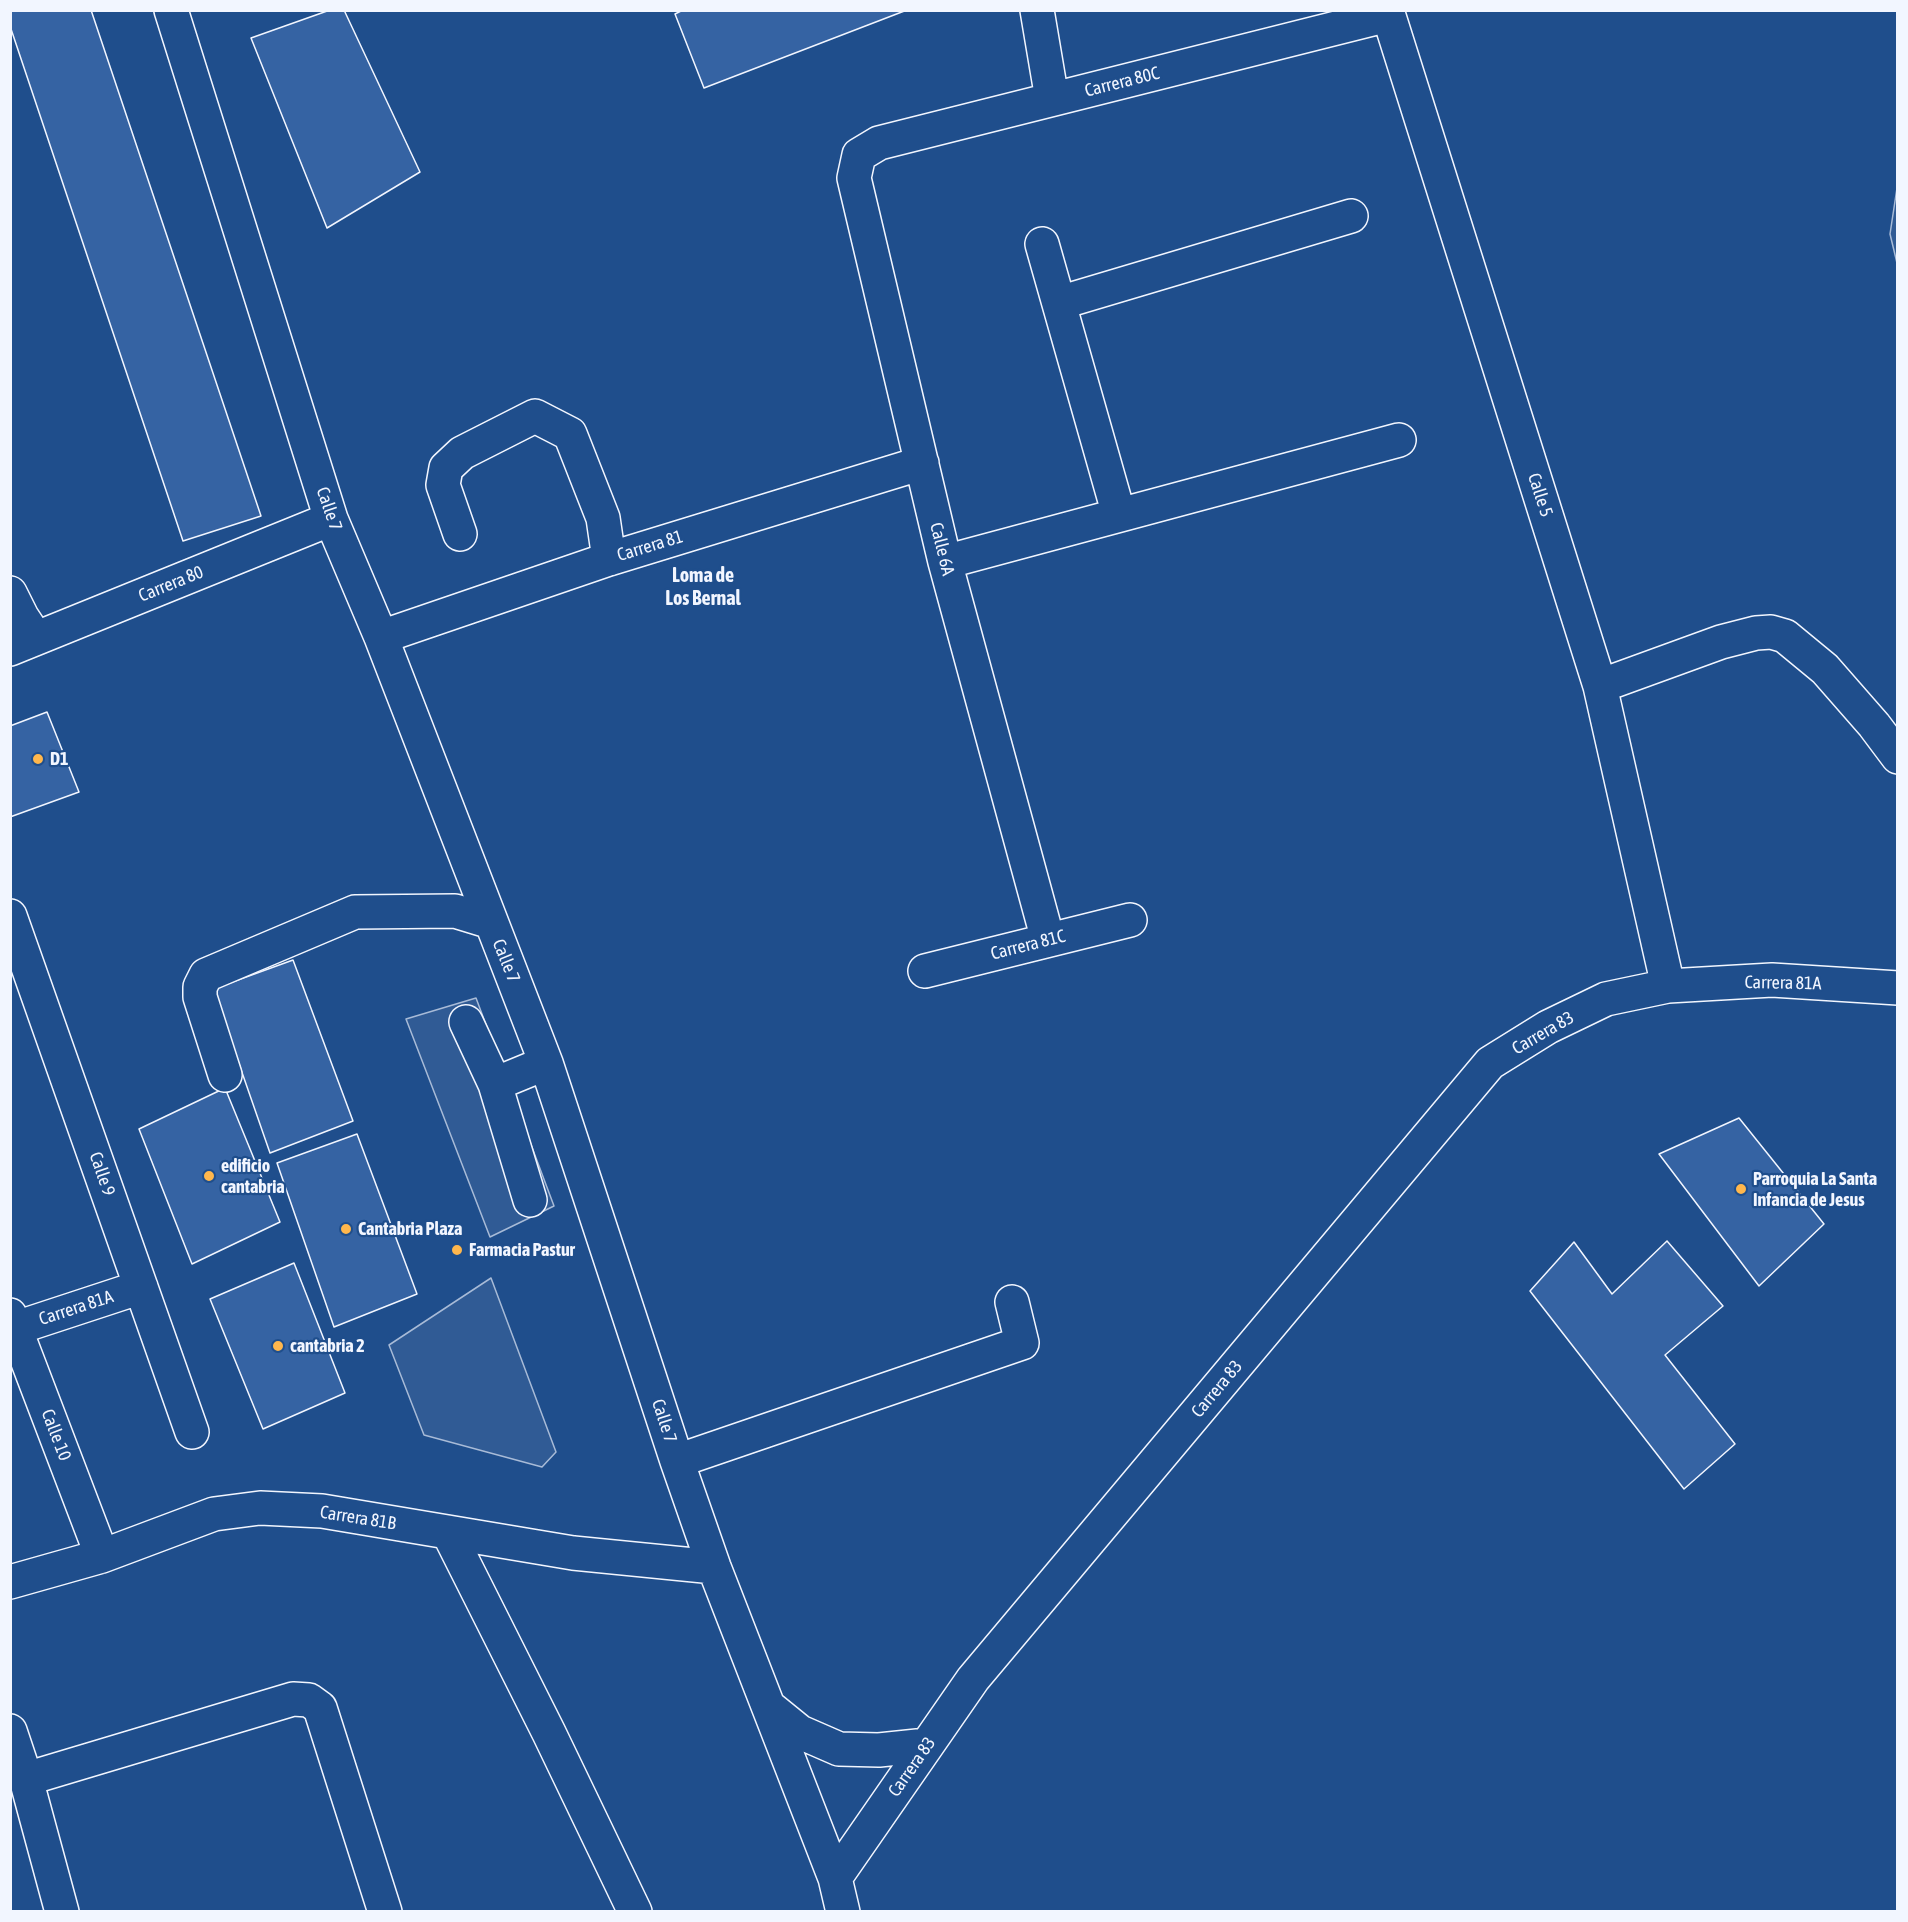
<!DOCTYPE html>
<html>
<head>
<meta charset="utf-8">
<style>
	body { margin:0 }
	#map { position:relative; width:1908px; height:1922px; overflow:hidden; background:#1f4e8c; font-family:"Asap Condensed",sans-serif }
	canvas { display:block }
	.frame { position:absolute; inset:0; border:12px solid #f2f6ff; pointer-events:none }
</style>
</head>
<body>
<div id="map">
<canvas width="1908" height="1922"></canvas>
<div class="frame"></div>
</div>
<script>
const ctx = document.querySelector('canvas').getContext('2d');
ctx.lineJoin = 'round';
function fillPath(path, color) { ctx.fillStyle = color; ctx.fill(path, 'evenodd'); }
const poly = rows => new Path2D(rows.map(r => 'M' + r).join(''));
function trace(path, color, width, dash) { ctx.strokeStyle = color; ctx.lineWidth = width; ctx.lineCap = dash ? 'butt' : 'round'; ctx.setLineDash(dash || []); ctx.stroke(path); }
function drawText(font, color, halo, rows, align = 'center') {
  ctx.font = font + ' "Asap Condensed",sans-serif'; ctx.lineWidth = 4.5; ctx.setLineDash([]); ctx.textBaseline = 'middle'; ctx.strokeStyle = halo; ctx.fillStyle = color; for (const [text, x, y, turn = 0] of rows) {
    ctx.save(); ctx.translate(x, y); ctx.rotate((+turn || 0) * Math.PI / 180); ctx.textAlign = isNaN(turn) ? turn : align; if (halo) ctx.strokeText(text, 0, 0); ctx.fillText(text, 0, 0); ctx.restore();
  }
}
const built = poly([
	[1897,188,1898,263,1897,263,1890,234,1897,188],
	[476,998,554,1206,490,1237,406,1019,476,998],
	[491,1278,556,1452,542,1467,424,1435,389,1345,491,1278]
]);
fillPath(built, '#305b95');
trace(built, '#a8bbd7', 1.5);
const building = poly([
	[10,10,91,10,261,516,183,541,10,26,10,10],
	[330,10,344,10,420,172,327,228,251,38,330,10],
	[683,10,907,10,704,88,675,14,683,10],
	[47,712,79,792,10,817,10,726,47,712],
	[293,960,353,1121,270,1153,213,989,293,960],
	[225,1088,280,1222,192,1264,139,1129,225,1088],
	[1739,1118,1824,1224,1759,1286,1659,1154,1739,1118],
	[357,1134,417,1294,334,1327,277,1163,357,1134],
	[1667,1241,1723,1306,1665,1355,1735,1444,1684,1489,1530,1291,1574,1242,1612,1294,1667,1241],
	[294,1263,345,1393,263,1429,210,1299,294,1263]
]);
fillPath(building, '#3563a3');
trace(building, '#f2f6ff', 1.5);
const minor = poly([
	[171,10,331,519,381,637,546,1063,677,1461,714,1567,835,1878,843,1912],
	[1037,10,1052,99],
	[1387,10,1600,686,1668,986],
	[1042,244,1119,515],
	[1059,303,1351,216],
	[460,534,443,485,446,468,462,453,535,416,570,434,603,518,609,559],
	[945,562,1399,440],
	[10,593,22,617,36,638],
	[381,637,609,559,922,463],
	[10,649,331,519],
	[1600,686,1721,642,1756,633,1771,632,1785,636,1825,669,1874,725,1898,757],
	[10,916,192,1432],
	[1048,940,945,562,854,178,859,155,879,143,1388,15],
	[925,971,1130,920],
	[466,1022,495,1084,530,1200],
	[225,1075,200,997,200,987,206,975,355,912,455,911,491,922],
	[495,1084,546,1063],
	[10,1315,102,1556],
	[10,1330,141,1287],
	[677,1461,1022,1343,1012,1302],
	[448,1532,549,1733,635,1912],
	[10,1582,102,1556,214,1514,260,1508,322,1511,573,1553,714,1567],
	[768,1706,800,1732,839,1749,879,1750,927,1745],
	[10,1731,26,1779,62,1912],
	[26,1779,293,1699,309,1700,320,1708,385,1912],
	[835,1878,973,1679,1490,1063,1548,1027,1606,999,1668,986,1772,980,1898,988]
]);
trace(minor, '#f2f6ff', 36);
trace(minor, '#1f4e8c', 33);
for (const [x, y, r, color] of [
	[38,759,6,"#ffb74d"],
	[209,1176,6,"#ffb74d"],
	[1741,1189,6,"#ffb74d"],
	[346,1229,6,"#ffb74d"],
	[457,1250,6,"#ffb74d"],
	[278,1346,6,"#ffb74d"]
]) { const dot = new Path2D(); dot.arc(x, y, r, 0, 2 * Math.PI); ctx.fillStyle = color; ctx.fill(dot); trace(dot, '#1f4e8c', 2); }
drawText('18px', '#f2f6ff', '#1f4e8c', [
	["Carrera 80C",1122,82,-14],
	["Calle 5",1540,495,72],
	["Calle 7",329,509,71],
	["Carrera 81",650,546,-17],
	["Calle 6A",942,549,76],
	["Carrera 80",171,584,-22],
	["Carrera 81C",1028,945,-14],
	["Calle 7",506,961,68],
	["Carrera 81A",1783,983,1],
	["Carrera 83",1543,1033,-30],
	["Calle 9",102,1174,71],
	["Carrera 81A",76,1308,-18],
	["Carrera 83",1217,1389,-50],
	["Calle 7",664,1421,72],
	["Calle 10",56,1435,69],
	["Carrera 81B",358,1518,9],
	["Carrera 83",912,1767,-55]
]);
drawText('bold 18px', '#f2f6ff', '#1f4e8c', [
	["D1",50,759],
	["edificio",221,1166],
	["cantabria",221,1187],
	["Parroquia La Santa",1753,1179],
	["Infancia de Jesus",1753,1200],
	["Cantabria Plaza",358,1229],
	["Farmacia Pastur",469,1250],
	["cantabria 2",290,1346]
], 'left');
drawText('bold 20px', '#f2f6ff', '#1f4e8c', [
	["Loma de",703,576],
	["Los Bernal",703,599]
]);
</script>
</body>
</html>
